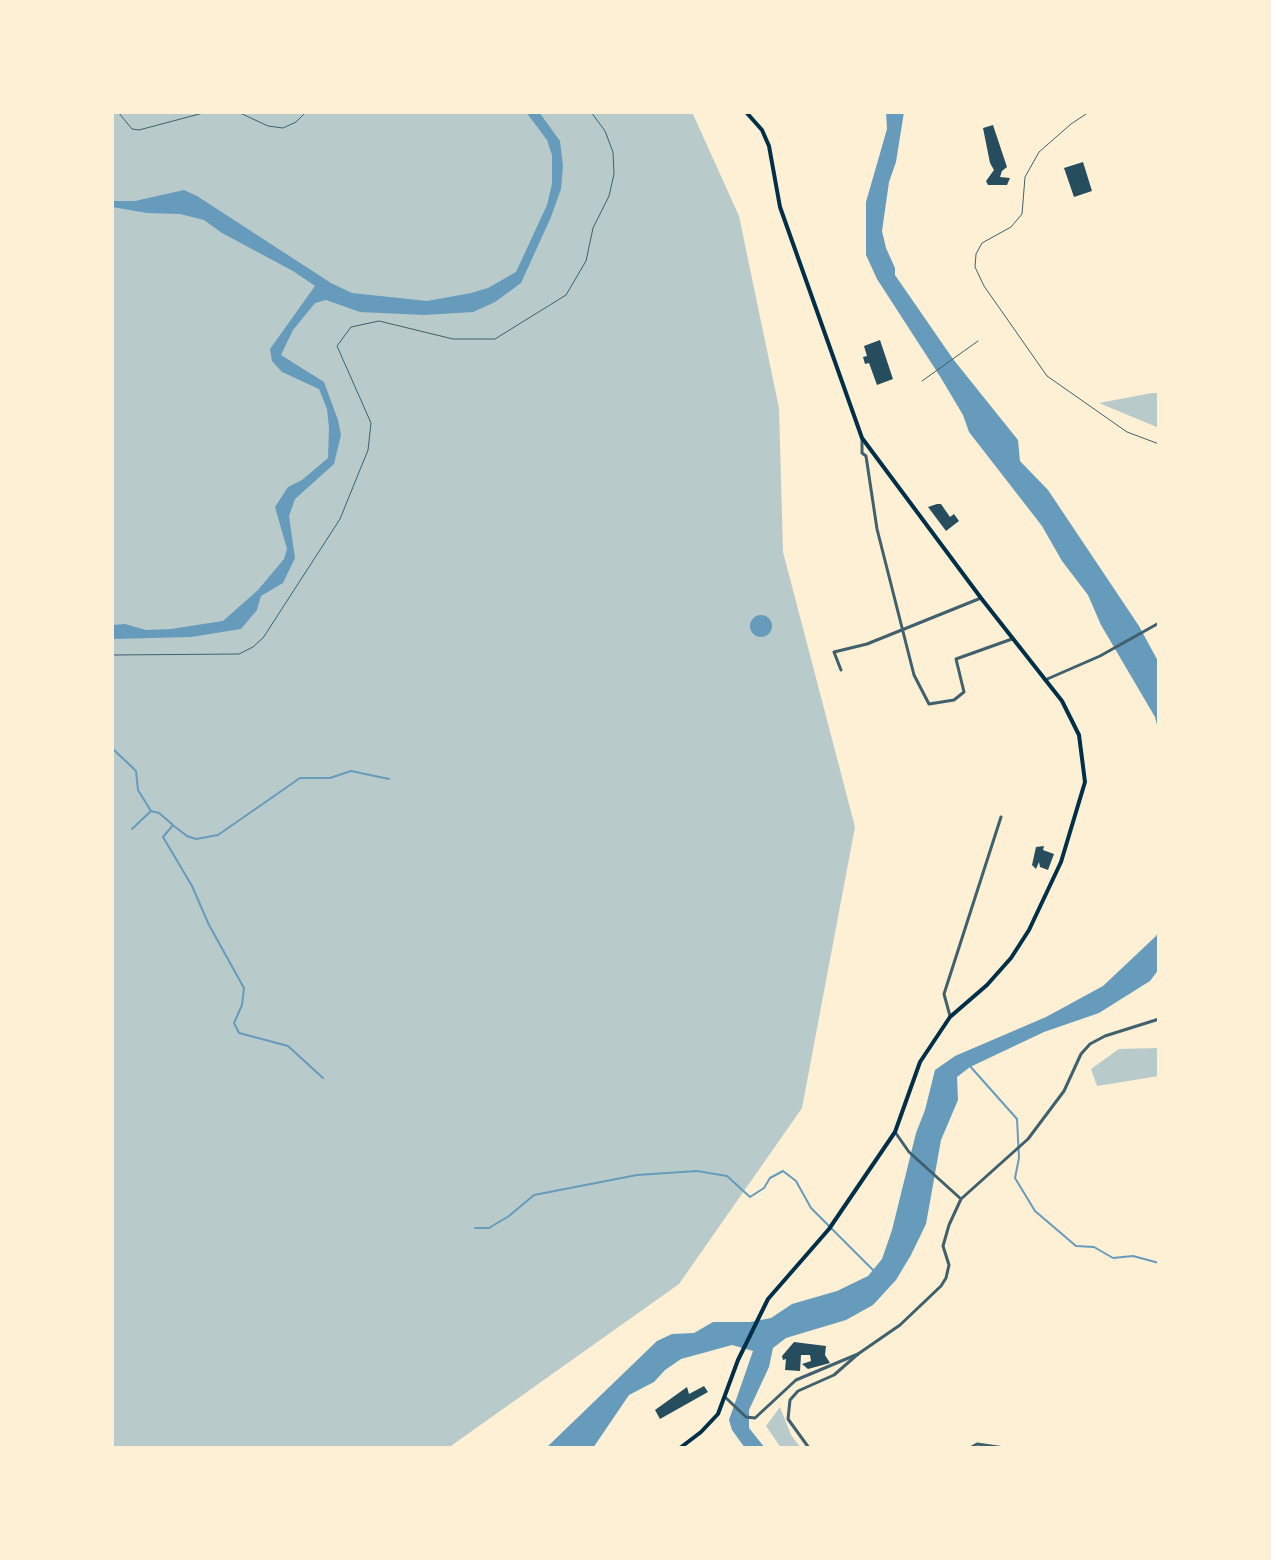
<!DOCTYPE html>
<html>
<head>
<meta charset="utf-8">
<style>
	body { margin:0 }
	#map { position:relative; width:1271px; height:1560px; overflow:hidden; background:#fdf0d5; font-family:Montserrat,sans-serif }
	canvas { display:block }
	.frame { position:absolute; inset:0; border:114px solid #fdf0d5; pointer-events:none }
</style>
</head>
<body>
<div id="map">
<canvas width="1271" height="1560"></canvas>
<div class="frame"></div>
</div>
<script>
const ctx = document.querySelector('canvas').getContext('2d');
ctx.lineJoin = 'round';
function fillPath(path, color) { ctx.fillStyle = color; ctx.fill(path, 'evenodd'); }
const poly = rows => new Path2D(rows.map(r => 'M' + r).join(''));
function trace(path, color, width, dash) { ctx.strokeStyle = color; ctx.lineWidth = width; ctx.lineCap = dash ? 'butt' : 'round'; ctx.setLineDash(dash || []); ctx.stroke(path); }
fillPath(poly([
	[112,112,692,112,739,216,779,408,783,552,855,827,802,1108,679,1284,448,1448,112,1448],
	[1152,393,1159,393,1159,428,1099,403],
	[1159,1048,1159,1076,1097,1086,1091,1069,1119,1049],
	[780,1407,791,1435,801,1448,781,1448,766,1426]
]), '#b9caca');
fillPath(poly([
	[526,112,539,112,560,141,563,166,561,189,551,217,521,283,495,302,473,312,424,315,360,312,326,300,315,303,293,330,281,355,324,382,338,420,341,435,334,464,295,499,289,516,295,558,283,583,261,596,257,610,241,629,191,637,112,639,112,625,125,624,146,630,171,629,223,621,258,590,284,559,287,549,275,507,288,487,302,480,328,458,329,428,327,409,319,389,282,372,272,361,270,349,315,286,293,271,222,233,204,220,180,214,147,213,112,207,112,201,135,201,184,190,197,196,331,283,352,293,427,301,471,293,488,288,516,272,547,205,552,184,552,155,547,140],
	[886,112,904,112,896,162,889,182,882,231,886,248,895,268,895,275,953,359,1018,440,1020,461,1048,490,1139,626,1159,663,1159,733,1155,717,1101,625,1088,595,1062,561,1042,526,969,432,963,415,941,378,877,279,866,255,866,202,887,129],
	'750 626a11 11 0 1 1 22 0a11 11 0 1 1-22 0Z',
	[1159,930,1159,969,1150,981,1099,1013,1044,1032,970,1067,957,1077,958,1100,941,1140,926,1224,911,1255,896,1280,873,1305,846,1320,786,1338,773,1348,769,1367,749,1410,749,1428,765,1448,745,1448,732,1430,729,1420,753,1351,732,1345,681,1359,665,1370,654,1382,629,1395,593,1448,546,1448,657,1341,672,1334,694,1333,713,1322,750,1322,771,1318,792,1304,837,1291,868,1276,882,1259,892,1230,916,1133,925,1110,935,1070,955,1056,1046,1017,1103,986,1156,936]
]), '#669bbc');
trace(poly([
	[112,748,136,771,138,790,151,811,159,813,173,825,163,837,192,886,209,925,244,988,242,1005,234,1023,239,1033,288,1046,323,1078],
	[174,826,187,836,196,839,218,835,300,778,330,778,351,771,389,779],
	[132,829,151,811],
	[969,1065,1017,1119,1019,1158,1015,1178,1035,1211,1076,1246,1094,1247,1113,1258,1133,1256,1159,1263],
	[475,1228,489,1228,509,1216,534,1195,637,1175,697,1171,727,1176,750,1197,764,1188,770,1178,783,1171,796,1181,811,1208,873,1270]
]), '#669bbc', 2);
fillPath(poly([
	[993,125,1007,167,1002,171,1000,177,1010,178,1007,185,988,185,986,181,994,170,990,163,983,128],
	[1083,162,1092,191,1074,197,1064,168],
	[880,340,893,379,877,385,869,363,865,364,863,357,867,356,864,346],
	[937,504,941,504,950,517,954,514,959,521,946,531,928,507],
	[1044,846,1043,850,1054,854,1048,870,1040,867,1039,862,1036,869,1032,865,1036,847],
	[794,1342,826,1346,825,1355,830,1363,808,1369,802,1364,811,1361,810,1355,801,1355,800,1371,785,1370,786,1359,783,1360,782,1356],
	[704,1386,708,1392,660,1419,655,1410,687,1387,689,1394]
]), '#264d5e');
trace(poly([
	[118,112,132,129,139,130,207,112],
	[238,112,268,126,283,128,296,122,306,112],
	[1089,112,1071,124,1039,152,1025,177,1022,214,1011,227,982,243,976,254,975,267,984,286,1047,376,1127,432,1159,444],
	[922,381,978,341],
	[112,655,239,654,253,647,263,638,340,519,368,450,371,423,337,346,351,327,379,321,453,339,495,339,566,295,586,261,593,228,609,196,614,174,613,152,605,131,591,112]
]), '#3f606c', 1);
trace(poly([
	[862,439,862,453,866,456,877,529,914,675,929,704,954,700,964,692,956,659,1012,639],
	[841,670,834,652,867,644,981,598],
	[1045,680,1100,656,1159,623],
	[950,1016,944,994,1001,817],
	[895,1132,909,1152,961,1199],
	[726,1398,746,1417,755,1418,796,1380,858,1354,900,1325,941,1286,946,1278,949,1265,943,1246,949,1225,961,1199,1028,1139,1064,1091,1081,1054,1090,1044,1105,1036,1159,1019]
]), '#3f606c', 3);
trace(poly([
	[809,1448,788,1419,790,1400,798,1391,834,1375,858,1354],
	[970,1448,977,1444,1005,1448]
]), '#3f606c', 3);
trace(poly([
	[680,1448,701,1432,718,1414,738,1360,768,1299,829,1229,895,1132,920,1062,950,1017,987,985,1011,958,1029,930,1061,862,1085,782,1079,735,1062,701,981,598,862,438,780,207,769,146,762,130,746,112]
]), '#003049', 4);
</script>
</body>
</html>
